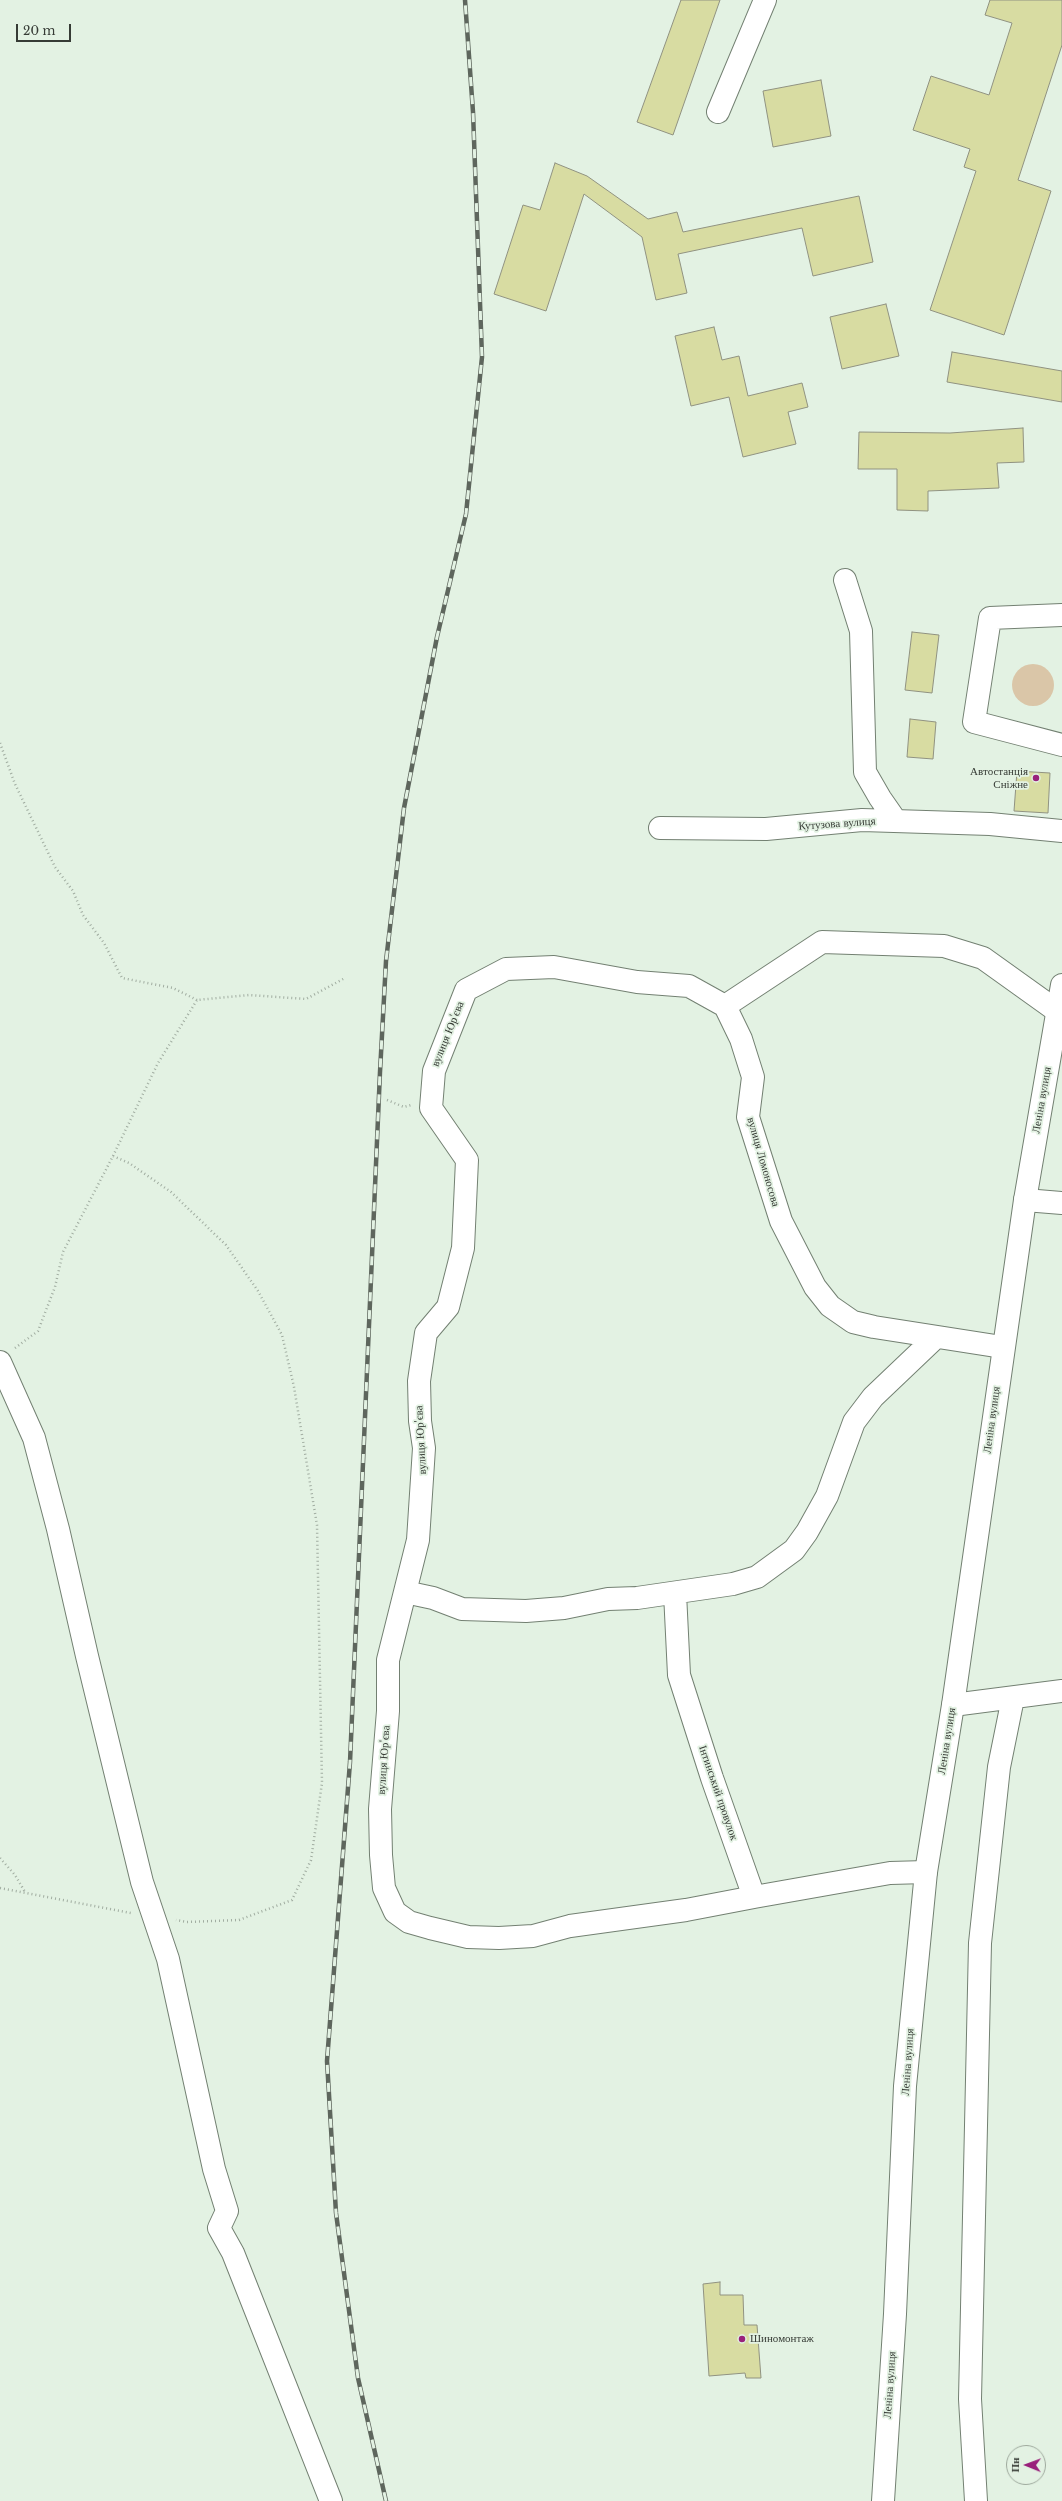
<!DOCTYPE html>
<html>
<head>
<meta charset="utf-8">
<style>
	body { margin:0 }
	#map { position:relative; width:1062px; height:2501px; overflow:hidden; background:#e3f2e3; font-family:"Libre Baskerville",serif }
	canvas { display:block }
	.north { position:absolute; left:1006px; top:2445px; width:40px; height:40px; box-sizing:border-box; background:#e3f2e3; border:1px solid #9ea99d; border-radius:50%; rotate:271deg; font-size:11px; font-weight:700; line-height:16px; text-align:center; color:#363b35 }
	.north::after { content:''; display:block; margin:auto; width:14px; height:18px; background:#99217b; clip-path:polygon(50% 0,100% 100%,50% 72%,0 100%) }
	.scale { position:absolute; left:16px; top:24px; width:55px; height:18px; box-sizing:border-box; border:2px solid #363b35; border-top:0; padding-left:5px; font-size:12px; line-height:14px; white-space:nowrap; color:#363b35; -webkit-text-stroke:3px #e3f2e3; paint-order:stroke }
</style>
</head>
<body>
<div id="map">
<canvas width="1062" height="2501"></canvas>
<div class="north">Пн</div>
<div class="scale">20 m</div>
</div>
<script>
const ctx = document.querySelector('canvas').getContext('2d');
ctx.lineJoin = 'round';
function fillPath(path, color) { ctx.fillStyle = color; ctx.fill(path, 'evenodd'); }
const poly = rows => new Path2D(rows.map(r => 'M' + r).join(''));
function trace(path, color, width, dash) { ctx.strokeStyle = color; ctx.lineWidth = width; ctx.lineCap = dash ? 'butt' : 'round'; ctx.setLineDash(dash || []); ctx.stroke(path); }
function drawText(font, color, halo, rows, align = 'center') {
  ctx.font = font + ' "Libre Baskerville",serif'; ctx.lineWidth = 3.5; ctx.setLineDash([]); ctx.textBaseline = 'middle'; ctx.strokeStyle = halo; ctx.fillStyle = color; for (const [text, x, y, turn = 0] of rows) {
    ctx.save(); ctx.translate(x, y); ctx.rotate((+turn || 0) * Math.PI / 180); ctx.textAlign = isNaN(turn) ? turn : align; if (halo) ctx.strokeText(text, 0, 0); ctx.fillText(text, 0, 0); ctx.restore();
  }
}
fillPath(poly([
	'1012 685a21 21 0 1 1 42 0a21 21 0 1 1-42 0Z'
]), '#dac6a8');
const building = poly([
	[681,0,720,0,673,135,637,122,681,0],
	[990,0,1062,0,1062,45,1018,180,1051,191,1004,335,930,310,976,171,964,167,970,149,913,130,931,76,989,95,1012,23,985,15,990,0],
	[821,80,831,136,773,147,763,91,821,80],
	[555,163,587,176,648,219,677,212,683,232,859,196,873,262,813,276,802,228,678,254,687,293,656,300,642,237,584,194,546,311,494,294,523,205,540,210,555,163],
	[886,304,899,356,842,369,830,317,886,304],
	[714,327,722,360,739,356,748,396,802,383,808,407,788,412,796,444,743,457,729,397,691,406,675,336,714,327],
	[952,352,1062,371,1062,402,947,382,952,352],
	[1023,428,1024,462,997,463,999,488,928,491,928,511,897,510,897,469,858,469,859,432,950,433,1023,428],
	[912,632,939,635,932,693,905,690,912,632],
	[910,719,936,722,933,759,907,757,910,719],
	[1017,771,1050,773,1048,813,1014,811,1017,771],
	[720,2282,720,2295,743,2295,744,2325,757,2325,761,2378,746,2378,745,2373,709,2376,703,2284,720,2282]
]);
fillPath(building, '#d8dca2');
trace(building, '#909281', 1);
const minor = poly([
	[718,112,765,0],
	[845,580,861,631,865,772,880,798,896,821],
	[1062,615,990,618,974,722,1062,745],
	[660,828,766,829,862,820,990,824,1062,831],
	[725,1006,822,942,944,946,983,958,1057,1011],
	[1025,1200,1062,1203],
	[0,1362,34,1438,58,1529,87,1656,142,1882,168,1959,214,2169,227,2211,219,2228,233,2253,331,2501],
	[405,1592,433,1598,462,1609,526,1611,564,1608,608,1599,637,1598,733,1584,757,1577,794,1550,807,1532,827,1496,854,1422,873,1397,935,1338],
	[675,1593,679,1675,712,1778,754,1897,686,1910,570,1926,533,1936,499,1938,468,1937,430,1928,409,1922,395,1912,384,1888,381,1855,380,1809,388,1711,388,1660,418,1540,424,1448,420,1421,419,1381,426,1333,448,1307,463,1248,467,1160,431,1108,434,1071,466,990,506,969,554,967,637,982,689,986,725,1006,741,1039,753,1077,748,1117,781,1221,815,1287,830,1306,853,1322,874,1327,1002,1347],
	[953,1705,1062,1691],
	[754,1897,890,1873,926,1872],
	[976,2501,970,2399,980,1943,999,1767,1013,1698]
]);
const major = poly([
	[883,2501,895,2314,905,2086,926,1872,953,1705,1025,1200,1062,985]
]);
trace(minor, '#738072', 24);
trace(major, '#738072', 24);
trace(poly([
	[0,743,15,784,55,867,73,891,83,915,104,943,122,978,173,988,197,1000],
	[387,1100,404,1107,411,1105],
	[113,1156,158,1063,197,1000,249,995,306,999,345,978],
	[15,1348,38,1331,55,1287,63,1252,113,1156,129,1163,171,1192,226,1245,258,1291,282,1335,294,1387,317,1525,322,1783,311,1860,292,1900,239,1920,187,1922,176,1920],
	[0,1858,15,1875,25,1892],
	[0,1888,131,1913]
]), '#a1ada1', 2.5, [1, 3]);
trace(minor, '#fff', 22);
trace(major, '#fff', 22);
const rail = poly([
	[386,2501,358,2378,336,2213,327,2061,350,1762,380,1072,386,961,404,808,437,637,466,514,482,357,473,112,465,0]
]);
trace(rail, '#5e665d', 4.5);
trace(rail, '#e3f2e3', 3, [9]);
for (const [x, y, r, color] of [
	[1036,778,4,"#99217b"],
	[742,2339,4,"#99217b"]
]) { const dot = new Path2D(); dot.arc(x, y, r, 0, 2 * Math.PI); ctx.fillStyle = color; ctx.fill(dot); trace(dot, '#e3f2e3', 1.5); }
drawText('11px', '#363b35', '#e3f2e3', [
	["Автостанція",1028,772],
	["Сніжне",1028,785],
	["Шиномонтаж",750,2339,"left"]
], 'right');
drawText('11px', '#363b35', '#e3f2e3', [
	["Кутузова вулиця",837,824,-4],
	["вулиця Юр'єва",448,1034,-68],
	["Леніна вулиця",1042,1100,-80],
	["вулиця Ломоносова",763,1162,74],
	["Леніна вулиця",992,1420,-82],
	["вулиця Юр'єва",421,1440,-93],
	["Леніна вулиця",947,1741,-81],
	["вулиця Юр'єва",384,1760,-86],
	["Інтинський провулок",718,1793,71],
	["Леніна вулиця",908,2062,-86],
	["Леніна вулиця",890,2385,-86]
]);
</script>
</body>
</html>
